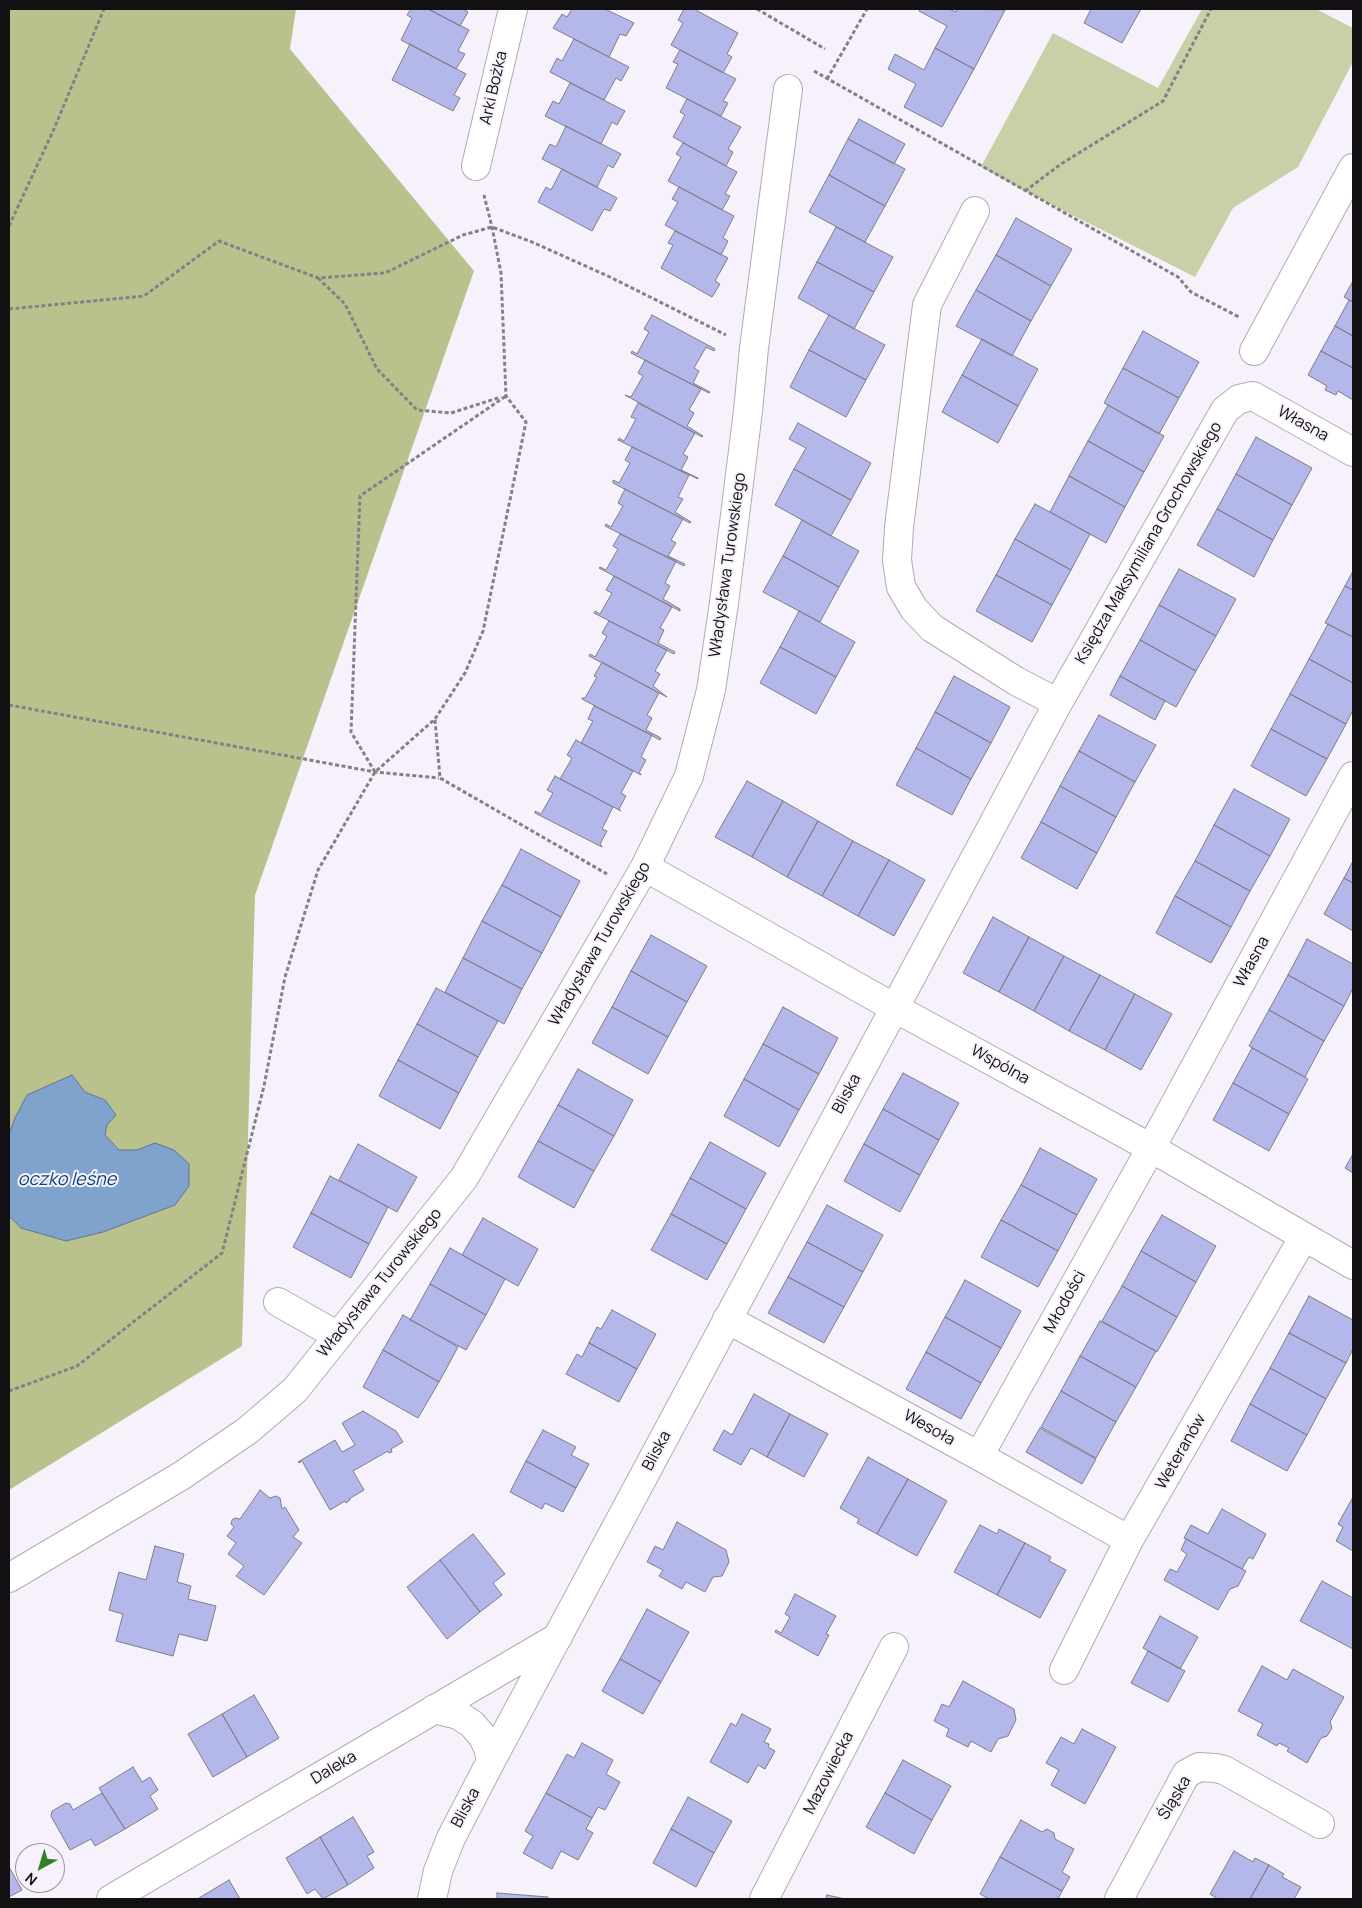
<!DOCTYPE html>
<html>
<head>
<meta charset="utf-8">
<style>
	body { margin:0 }
	#map { position:relative; width:1362px; height:1908px; overflow:hidden; background:#f7f1fb; font-family:Manrope,sans-serif }
	canvas { display:block }
	.frame { position:absolute; inset:0; border:10px solid #121013; pointer-events:none }
	.north { position:absolute; left:15px; top:1843px; width:50px; height:50px; box-sizing:border-box; background:#f7f1fb; border:1px solid #9b979e; border-radius:50%; rotate:219deg; font-size:14px; font-weight:700; line-height:20px; text-align:center; color:#121013 }
	.north::after { content:''; display:block; margin:auto; width:18px; height:22px; background:#327f28; clip-path:polygon(50% 0,100% 100%,50% 72%,0 100%) }
</style>
</head>
<body>
<div id="map">
<canvas width="1362" height="1908"></canvas>
<div class="frame"></div>
<div class="north">N</div>
</div>
<script>
const ctx = document.querySelector('canvas').getContext('2d');
ctx.lineJoin = 'round';
function fillPath(path, color) { ctx.fillStyle = color; ctx.fill(path, 'evenodd'); }
const poly = rows => new Path2D(rows.map(r => 'M' + r).join(''));
function trace(path, color, width, dash) { ctx.strokeStyle = color; ctx.lineWidth = width; ctx.lineCap = dash ? 'butt' : 'round'; ctx.setLineDash(dash || []); ctx.stroke(path); }
function drawText(font, color, halo, rows, align = 'center') {
  ctx.font = font + ' Manrope,sans-serif'; ctx.lineWidth = 4; ctx.setLineDash([]); ctx.textBaseline = 'middle'; ctx.strokeStyle = halo; ctx.fillStyle = color; for (const [text, x, y, turn = 0] of rows) {
    ctx.save(); ctx.translate(x, y); ctx.rotate((+turn || 0) * Math.PI / 180); ctx.textAlign = isNaN(turn) ? turn : align; if (halo) ctx.strokeText(text, 0, 0); ctx.fillText(text, 0, 0); ctx.restore();
  }
}
fillPath(poly([
	[1202,9,1316,9,1353,28,1353,62,1298,167,1233,208,1195,277,1025,191,981,167,1053,33,1158,88]
]), '#c8d0a8');
fillPath(poly([
	[9,9,296,9,290,49,474,271,255,895,242,1346,9,1490]
]), '#b9c28d');
const water = poly([
	[72,1075,85,1092,105,1100,116,1115,107,1125,105,1135,119,1150,137,1150,155,1143,174,1150,189,1164,189,1186,175,1205,103,1232,66,1241,21,1228,9,1216,9,1134,15,1118,27,1095,72,1075]
]);
fillPath(water, '#7fa3cc');
trace(water, '#5e7794', 1);
const building = poly([
	[411,9,428,9,469,30,458,51,465,54,456,69,401,40,412,18,407,15,411,9],
	[428,9,463,9,468,12,460,26,428,9],
	[572,9,605,9,634,23,626,36,620,34,609,57,553,28,562,14,567,17,572,9],
	[684,9,694,9,738,33,727,54,732,57,723,73,671,45,683,23,678,20,684,9],
	[920,9,949,9,956,12,957,9,1005,10,974,69,935,48,947,26,919,11,920,9],
	[1091,9,1141,9,1122,43,1084,23,1091,9],
	[574,39,629,67,621,81,616,78,604,100,550,72,557,58,562,61,574,39],
	[410,44,466,74,454,95,460,98,453,111,392,80,410,44],
	[935,48,974,69,942,127,904,107,916,84,888,69,895,54,924,70,935,48],
	[680,50,736,79,723,101,728,103,721,116,666,88,678,64,673,62,680,50],
	[570,83,625,111,617,125,612,122,601,144,545,116,553,101,559,104,570,83],
	[687,99,741,127,728,149,733,152,726,166,673,137,685,115,680,112,687,99],
	[859,119,905,144,894,164,848,139,859,119],
	[566,126,621,154,613,168,608,165,597,187,542,159,550,144,556,147,566,126],
	[848,139,905,169,885,206,829,175,848,139],
	[683,143,737,172,725,194,730,196,722,210,668,181,681,157,676,154,683,143],
	[562,169,617,198,610,211,604,209,592,231,538,202,546,187,551,190,562,169],
	[829,175,885,206,865,242,809,212,829,175],
	[679,187,734,216,723,238,728,241,721,255,665,225,678,202,672,199,679,187],
	[1016,218,1072,249,1051,286,996,255,1016,218],
	[836,227,893,257,874,292,817,262,836,227],
	[675,231,728,258,715,281,720,284,712,297,661,268,673,245,668,243,675,231],
	[996,255,1051,286,1031,321,976,290,996,255],
	[817,262,874,292,854,329,798,298,817,262],
	[1353,281,1353,302,1344,297,1353,281],
	[976,290,1031,321,1012,356,956,326,976,290],
	[1349,300,1353,302,1353,336,1335,326,1349,300],
	[652,315,715,349,714,351,706,347,694,368,699,371,693,383,710,392,709,393,631,353,632,351,637,354,649,332,644,329,652,315],
	[829,315,885,345,866,380,809,350,829,315],
	[1335,326,1353,336,1353,368,1321,351,1335,326],
	[1143,331,1199,362,1179,398,1123,368,1143,331],
	[982,339,1038,369,1018,406,962,375,982,339],
	[809,350,866,380,846,417,790,387,809,350],
	[1321,351,1353,368,1353,400,1338,391,1336,395,1325,390,1327,386,1308,375,1321,351],
	[645,360,701,389,689,410,694,413,687,426,703,436,702,437,625,395,631,397,643,376,638,373,645,360],
	[1123,368,1179,398,1159,434,1104,403,1123,368],
	[962,375,1018,406,998,443,942,412,962,375],
	[638,403,695,433,683,454,688,457,681,470,698,478,698,479,618,440,619,438,624,441,636,419,631,417,638,403],
	[1108,405,1164,436,1144,472,1088,441,1108,405],
	[798,423,871,463,851,500,794,469,806,448,789,439,798,423],
	[1256,437,1312,468,1292,505,1236,474,1256,437],
	[1088,441,1144,472,1125,507,1069,476,1088,441],
	[632,447,689,475,678,497,683,499,675,512,691,522,690,523,613,483,613,480,619,483,630,463,625,460,632,447],
	[794,469,851,500,831,536,775,505,794,469],
	[1236,474,1292,505,1273,540,1217,509,1236,474],
	[1069,476,1125,507,1106,543,1050,512,1069,476],
	[625,489,683,519,671,540,676,543,668,556,685,564,684,566,605,526,606,524,611,527,623,506,618,503,625,489],
	[1035,504,1090,534,1071,570,1015,539,1035,504],
	[1217,509,1273,540,1254,577,1197,545,1217,509],
	[802,520,859,551,839,587,783,556,802,520],
	[620,534,676,561,665,583,670,586,663,599,680,609,680,611,599,568,600,567,606,570,618,549,613,546,620,534],
	[1015,539,1071,570,1052,605,996,575,1015,539],
	[783,556,839,587,820,622,763,592,783,556],
	[1179,569,1236,599,1216,636,1159,605,1179,569],
	[1353,571,1353,590,1345,586,1353,571],
	[996,575,1052,605,1032,642,976,611,996,575],
	[614,576,672,607,660,628,664,630,658,643,675,652,674,654,594,613,595,611,600,614,612,593,606,590,614,576],
	[1345,586,1353,590,1353,637,1325,623,1345,586],
	[1159,605,1216,636,1196,671,1140,640,1159,605],
	[799,611,855,642,836,677,780,647,799,611],
	[609,621,667,650,655,671,660,674,653,686,667,697,589,656,590,654,595,657,607,636,602,633,609,621],
	[1328,624,1353,637,1353,683,1309,659,1328,624],
	[1140,640,1196,671,1176,707,1120,676,1140,640],
	[780,647,836,677,816,714,760,683,780,647],
	[1309,659,1353,683,1353,710,1346,724,1290,694,1309,659],
	[602,662,659,693,647,715,652,718,646,730,661,738,660,740,582,699,582,698,585,698,597,677,594,676,602,662],
	[954,676,1010,707,991,743,935,712,954,676],
	[1120,676,1165,701,1155,720,1110,695,1120,676],
	[1290,694,1346,724,1327,759,1271,729,1290,694],
	[594,706,652,735,641,757,646,760,639,773,641,774,641,775,581,743,593,721,588,719,594,706],
	[935,712,991,743,971,779,916,748,935,712],
	[1099,715,1156,745,1135,782,1079,751,1099,715],
	[1271,729,1327,759,1306,796,1251,766,1271,729],
	[576,740,633,771,621,793,626,796,619,809,621,811,560,779,572,758,567,755,576,740],
	[916,748,971,779,952,815,896,785,916,748],
	[1079,751,1135,782,1116,817,1060,786,1079,751],
	[555,776,613,807,602,829,607,831,600,844,602,846,602,847,535,813,535,811,541,814,553,793,547,790,555,776],
	[747,781,783,801,752,857,715,837,747,781],
	[1060,786,1116,817,1097,853,1041,822,1060,786],
	[1234,789,1290,819,1270,856,1214,825,1234,789],
	[783,801,818,821,787,877,752,857,783,801],
	[818,821,853,841,822,896,787,877,818,821],
	[1041,822,1097,853,1077,889,1021,858,1041,822],
	[1214,825,1270,856,1250,891,1195,861,1214,825],
	[853,841,889,860,858,916,822,896,853,841],
	[521,849,580,881,561,917,502,885,521,849],
	[889,860,925,880,894,936,858,916,889,860],
	[1195,861,1250,891,1231,927,1175,896,1195,861],
	[1353,861,1353,883,1344,878,1353,861],
	[1344,878,1353,883,1353,931,1324,914,1344,878],
	[502,885,561,917,542,953,482,921,502,885],
	[1175,896,1231,927,1211,963,1156,933,1175,896],
	[993,917,1029,937,999,992,963,973,993,917],
	[482,921,542,953,522,989,463,958,482,921],
	[651,935,707,966,687,1002,631,971,651,935],
	[1029,937,1064,956,1034,1011,999,992,1029,937],
	[1307,939,1353,964,1353,988,1344,1006,1288,975,1307,939],
	[1064,956,1100,975,1069,1031,1034,1011,1064,956],
	[463,958,522,989,504,1024,445,992,463,958],
	[631,971,687,1002,668,1037,612,1007,631,971],
	[1100,975,1135,994,1105,1050,1069,1031,1100,975],
	[1288,975,1344,1006,1324,1041,1269,1010,1288,975],
	[436,988,498,1021,478,1057,417,1024,436,988],
	[1135,994,1172,1014,1141,1070,1105,1050,1135,994],
	[612,1007,668,1037,648,1074,592,1043,612,1007],
	[783,1007,838,1038,819,1074,763,1044,783,1007],
	[1269,1010,1324,1041,1305,1077,1249,1046,1269,1010],
	[417,1024,478,1057,459,1093,398,1060,417,1024],
	[763,1044,819,1074,799,1110,744,1079,763,1044],
	[1252,1048,1308,1079,1289,1114,1233,1083,1252,1048],
	[398,1060,459,1093,440,1129,379,1096,398,1060],
	[578,1069,633,1100,614,1136,558,1105,578,1069],
	[903,1073,959,1103,939,1140,883,1109,903,1073],
	[744,1079,799,1110,779,1147,724,1116,744,1079],
	[1233,1083,1289,1114,1269,1151,1213,1120,1233,1083],
	[558,1105,614,1136,594,1171,538,1141,558,1105],
	[883,1109,939,1140,920,1175,864,1144,883,1109],
	[538,1141,594,1171,574,1208,518,1177,538,1141],
	[710,1142,766,1173,746,1209,690,1178,710,1142],
	[358,1144,417,1177,397,1212,339,1180,358,1144],
	[864,1144,920,1175,900,1212,844,1181,864,1144],
	[1040,1148,1097,1179,1077,1215,1021,1185,1040,1148],
	[1353,1154,1353,1173,1345,1168,1353,1154],
	[330,1176,388,1207,369,1244,311,1213,330,1176],
	[690,1178,746,1209,727,1244,671,1214,690,1178],
	[1021,1185,1077,1215,1058,1251,1001,1220,1021,1185],
	[827,1205,883,1235,863,1272,807,1242,827,1205],
	[311,1213,369,1244,351,1278,293,1247,311,1213],
	[671,1214,727,1244,707,1280,651,1250,671,1214],
	[1162,1215,1216,1246,1196,1282,1141,1251,1162,1215],
	[483,1218,538,1249,518,1286,462,1255,483,1218],
	[1001,1220,1058,1251,1038,1287,981,1257,1001,1220],
	[807,1242,863,1272,844,1307,788,1277,807,1242],
	[450,1248,505,1279,486,1315,430,1284,450,1248],
	[1141,1251,1196,1282,1177,1317,1122,1286,1141,1251],
	[788,1277,844,1307,824,1343,768,1313,788,1277],
	[965,1280,1021,1311,1001,1348,945,1317,965,1280],
	[430,1284,486,1315,466,1350,410,1320,430,1284],
	[1122,1286,1177,1317,1157,1352,1102,1321,1122,1286],
	[1309,1296,1353,1320,1353,1349,1346,1363,1289,1333,1309,1296],
	[612,1310,656,1334,637,1369,589,1343,597,1327,601,1329,612,1310],
	[403,1315,458,1347,439,1382,383,1350,403,1315],
	[945,1317,1001,1348,981,1383,926,1352,945,1317],
	[1100,1321,1156,1351,1136,1387,1080,1356,1100,1321],
	[1289,1333,1346,1363,1326,1399,1270,1368,1289,1333],
	[589,1343,637,1369,619,1402,566,1374,577,1354,582,1357,589,1343],
	[383,1350,439,1382,418,1418,363,1387,383,1350],
	[926,1352,981,1383,961,1419,906,1389,926,1352],
	[1080,1356,1136,1387,1116,1422,1061,1391,1080,1356],
	[1270,1368,1326,1399,1307,1435,1250,1404,1270,1368],
	[1061,1391,1116,1422,1096,1458,1041,1427,1061,1391],
	[754,1394,790,1414,767,1457,751,1448,741,1465,713,1450,724,1430,732,1435,754,1394],
	[1250,1404,1307,1435,1287,1471,1231,1441,1250,1404],
	[363,1411,396,1431,403,1442,391,1449,392,1452,389,1453,388,1451,353,1471,364,1490,349,1499,350,1500,346,1503,345,1501,330,1510,302,1461,299,1463,298,1462,335,1440,342,1452,355,1445,342,1423,363,1411],
	[790,1414,828,1434,804,1477,767,1457,790,1414],
	[1040,1428,1096,1459,1082,1484,1026,1452,1040,1428],
	[543,1430,576,1447,571,1455,589,1464,576,1488,526,1461,543,1430],
	[868,1457,908,1479,877,1534,857,1523,859,1519,840,1508,868,1457],
	[526,1461,576,1488,563,1512,545,1503,542,1509,510,1492,526,1461],
	[908,1479,947,1501,917,1556,877,1534,908,1479],
	[260,1490,270,1498,276,1496,280,1498,282,1509,285,1507,299,1530,293,1537,302,1543,264,1595,236,1576,244,1566,228,1554,236,1543,227,1536,234,1527,231,1524,232,1520,235,1518,240,1519,260,1490],
	[1353,1497,1353,1551,1336,1541,1343,1527,1338,1524,1353,1497],
	[1222,1509,1266,1534,1253,1559,1249,1557,1242,1569,1184,1538,1191,1525,1208,1534,1222,1509],
	[677,1522,726,1550,729,1562,722,1576,713,1577,705,1592,686,1582,682,1589,659,1576,663,1570,647,1562,655,1546,663,1550,677,1522],
	[980,1525,997,1534,999,1529,1025,1543,997,1595,954,1572,980,1525],
	[473,1534,505,1574,493,1583,502,1595,480,1612,440,1560,473,1534],
	[1186,1539,1246,1571,1238,1586,1230,1589,1218,1610,1164,1580,1170,1569,1177,1572,1187,1554,1181,1550,1186,1539],
	[1025,1543,1051,1557,1049,1561,1066,1570,1040,1618,997,1595,1025,1543],
	[155,1546,184,1554,177,1582,191,1586,188,1599,216,1606,207,1641,179,1634,173,1656,116,1641,123,1614,109,1610,119,1572,146,1580,155,1546],
	[440,1560,480,1612,447,1639,407,1587,440,1560],
	[1322,1581,1353,1598,1353,1649,1300,1621,1322,1581],
	[795,1594,836,1616,826,1634,829,1635,818,1656,775,1632,776,1630,781,1633,790,1617,785,1614,795,1594],
	[647,1609,689,1632,661,1682,620,1659,647,1609],
	[1160,1616,1198,1637,1180,1669,1143,1648,1160,1616],
	[1148,1651,1185,1671,1168,1702,1131,1683,1148,1651],
	[620,1659,661,1682,643,1714,602,1691,620,1659],
	[1262,1666,1287,1680,1293,1669,1344,1697,1330,1722,1332,1728,1327,1736,1321,1738,1307,1763,1287,1751,1289,1748,1279,1743,1277,1746,1257,1735,1263,1724,1238,1711,1262,1666],
	[963,1681,1014,1709,1016,1720,1008,1736,998,1739,991,1752,971,1741,968,1747,946,1736,949,1729,934,1721,942,1704,949,1707,963,1681],
	[254,1695,279,1738,247,1757,222,1714,254,1695],
	[222,1714,247,1757,213,1777,188,1734,222,1714],
	[742,1714,771,1729,764,1742,769,1744,768,1747,775,1751,765,1769,758,1765,748,1783,710,1762,731,1723,736,1726,742,1714],
	[1082,1729,1116,1747,1085,1804,1051,1785,1059,1770,1046,1763,1061,1737,1074,1744,1082,1729],
	[582,1743,613,1760,606,1774,620,1782,605,1810,598,1807,592,1818,546,1793,567,1754,574,1758,582,1743],
	[903,1760,951,1786,932,1820,885,1793,903,1760],
	[133,1767,142,1782,150,1777,158,1790,150,1796,158,1809,125,1829,99,1788,133,1767],
	[102,1793,125,1829,95,1846,91,1839,70,1850,51,1816,52,1811,66,1803,70,1804,73,1810,102,1793],
	[546,1793,592,1818,586,1829,593,1833,578,1860,561,1851,552,1869,523,1853,533,1836,525,1831,546,1793],
	[885,1793,932,1820,914,1854,866,1827,885,1793],
	[688,1797,732,1821,714,1853,671,1829,688,1797],
	[353,1817,374,1852,367,1856,374,1868,348,1885,320,1837,353,1817],
	[1021,1820,1042,1832,1047,1829,1054,1833,1055,1839,1074,1849,1062,1872,1070,1877,1062,1891,1000,1857,1021,1820],
	[671,1829,714,1853,696,1887,653,1863,671,1829],
	[320,1837,348,1885,323,1899,315,1889,307,1894,286,1858,320,1837],
	[1234,1851,1253,1862,1255,1858,1269,1865,1250,1899,1218,1899,1210,1894,1234,1851],
	[1000,1857,1062,1891,1058,1899,989,1899,980,1894,1000,1857],
	[1269,1865,1284,1874,1282,1877,1301,1887,1294,1899,1250,1899,1269,1865],
	[9,1867,22,1890,9,1897,9,1867],
	[229,1880,240,1899,200,1899,199,1898,229,1880],
	[497,1893,548,1897,548,1899,497,1899,497,1893],
	[827,1895,845,1899,826,1899,827,1895]
]);
fillPath(building, '#b3b7ea');
trace(building, '#7c7e87', 1);
const street = poly([
	[476,166,513,9],
	[975,211,927,305,899,527,897,560,901,587,914,609,932,628,1016,681,1058,703],
	[1254,351,1353,168],
	[645,867,893,1007,1151,1148,1353,1265],
	[278,1302,338,1336],
	[727,1319,979,1456,1129,1540],
	[979,1456,1151,1148,1353,776],
	[9,1578,181,1476,247,1431,295,1390,464,1178,645,867,689,776,711,690,724,603,748,411,754,348,788,89],
	[1064,1670,1129,1540,1303,1238],
	[434,1709,458,1715,472,1724,483,1737,488,1748,491,1761],
	[111,1899,558,1637],
	[432,1899,438,1871,451,1838,491,1761,1058,703,1225,410,1239,399,1253,396,1353,452],
	[764,1899,894,1647],
	[1119,1899,1186,1774,1199,1767,1215,1768,1224,1770,1320,1824]
]);
trace(street, '#b1abb5', 30);
trace(poly([
	[757,9,825,49],
	[814,71,1178,277,1191,292,1239,317],
	[827,79,867,9],
	[1025,191,1061,164,1163,101,1211,9],
	[9,226,54,129,104,9],
	[318,278,345,304,377,369,417,410,451,413,501,397],
	[9,309,144,296,219,241,318,278,385,273,463,235,492,227,532,242,610,277,726,335],
	[9,705,375,772,439,778],
	[435,720,440,778,607,874],
	[375,772,351,732,360,496,506,396],
	[9,1391,77,1366,222,1253,264,1086,285,977,318,870,375,772,435,719,465,673,483,631,526,422,506,396,501,273,492,227,484,195]
]), '#848086', 3, [4, 2.5]);
trace(street, '#fff', 28);
drawText('16px', '#121013', '#f7f1fb', [
	["Arki Bożka",494,88,-77],
	["Własna",1303,424,29],
	["Księdza Maksymiliana Grochowskiego",1149,543,-60],
	["Władysława Turowskiego",728,565,-82],
	["Władysława Turowskiego",600,944,-60],
	["Własna",1252,962,-61],
	["Wspólna",1000,1065,29],
	["Bliska",847,1094,-62],
	["Władysława Turowskiego",380,1283,-51],
	["Młodości",1065,1302,-61],
	["Wesoła",929,1428,29],
	["Bliska",657,1451,-62],
	["Weteranów",1181,1452,-60],
	["Daleka",334,1768,-31],
	["Mazowiecka",829,1773,-63],
	["Śląska",1175,1798,-59],
	["Bliska",466,1808,-62]
]);
drawText('italic 18px', '#0c4476', '#f7f1fb', [
	["oczko leśne",67,1180]
]);
</script>
</body>
</html>
